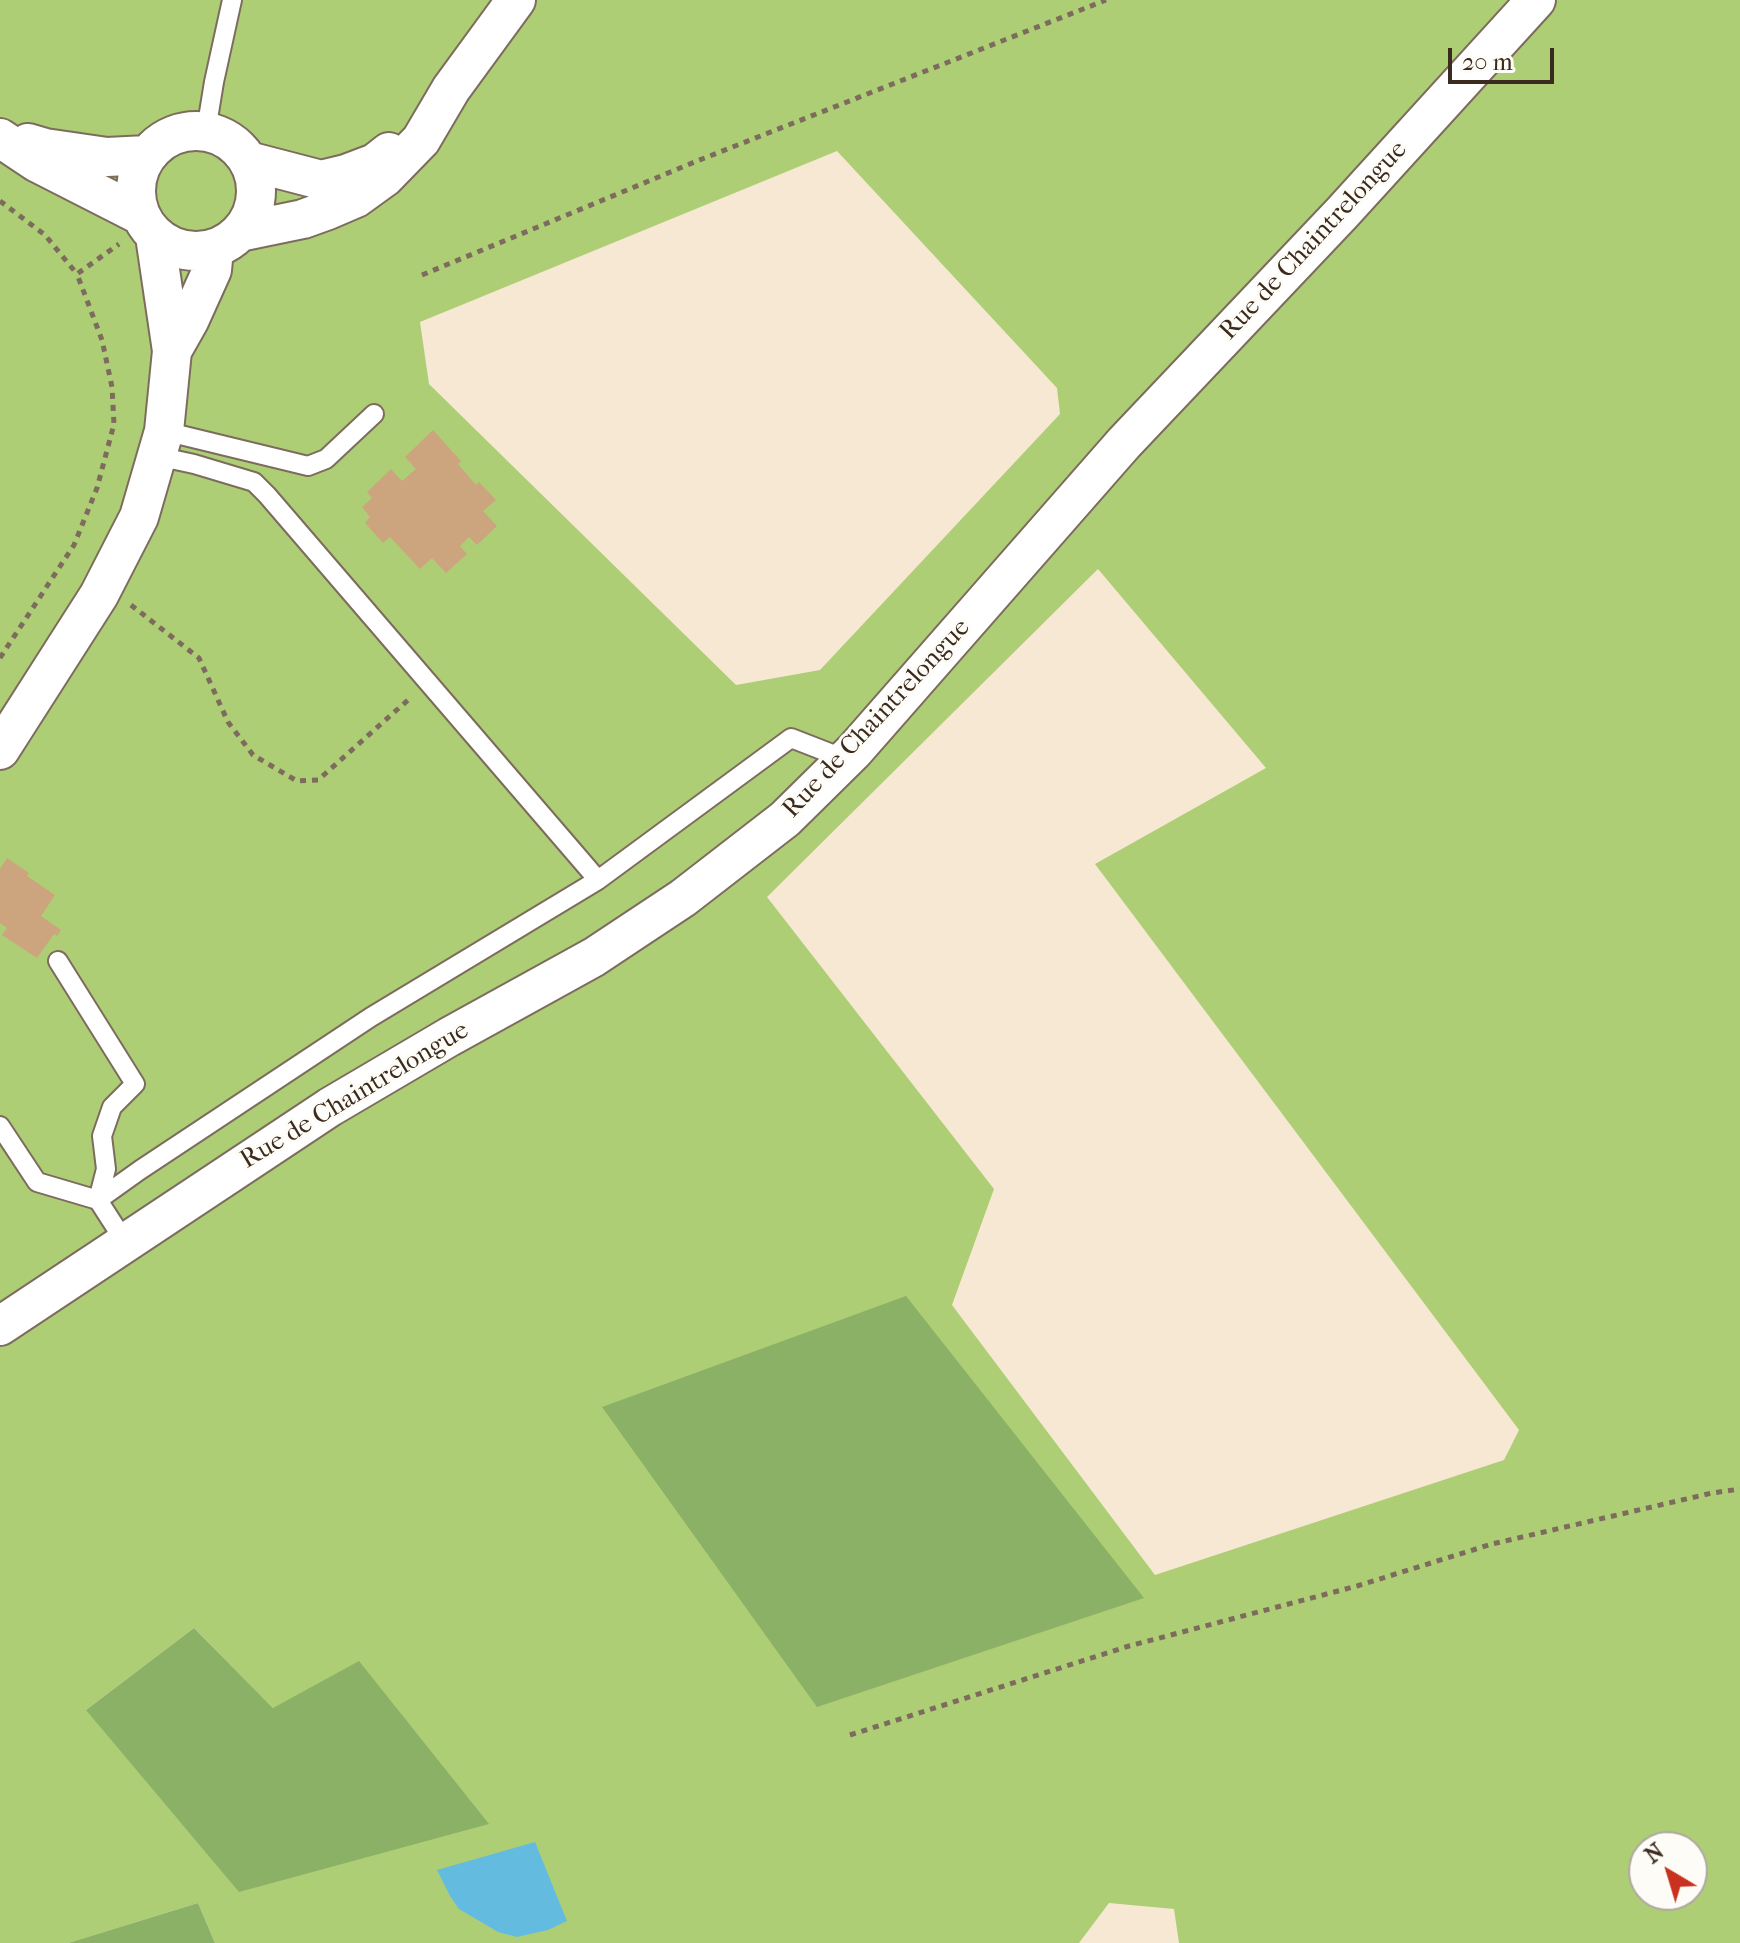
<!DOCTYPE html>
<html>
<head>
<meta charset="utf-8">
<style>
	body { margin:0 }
	#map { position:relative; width:1740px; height:1943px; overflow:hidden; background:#f7e8d3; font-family:"IM FELL French Canon",serif }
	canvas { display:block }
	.north { position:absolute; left:1628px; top:1831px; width:80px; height:80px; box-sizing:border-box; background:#fdfcf7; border:2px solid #afa8a0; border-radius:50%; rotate:322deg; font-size:22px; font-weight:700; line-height:32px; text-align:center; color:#3b2a1e }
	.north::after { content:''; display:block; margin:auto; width:28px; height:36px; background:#c8321e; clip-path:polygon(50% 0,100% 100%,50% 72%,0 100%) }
	.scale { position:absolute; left:1448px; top:48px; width:106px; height:36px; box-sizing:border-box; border:4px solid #3b2a1e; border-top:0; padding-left:10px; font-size:24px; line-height:28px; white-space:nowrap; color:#3b2a1e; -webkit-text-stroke:6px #fdfcf7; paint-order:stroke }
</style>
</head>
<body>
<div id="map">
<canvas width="1740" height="1943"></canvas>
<div class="north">N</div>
<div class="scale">20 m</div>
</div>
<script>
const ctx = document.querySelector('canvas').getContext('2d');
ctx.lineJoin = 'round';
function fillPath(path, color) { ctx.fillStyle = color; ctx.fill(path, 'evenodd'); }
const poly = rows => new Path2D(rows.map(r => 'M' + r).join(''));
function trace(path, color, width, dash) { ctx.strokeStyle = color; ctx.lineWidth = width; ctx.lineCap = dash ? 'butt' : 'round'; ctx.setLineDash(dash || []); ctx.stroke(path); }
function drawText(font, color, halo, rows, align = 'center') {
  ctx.font = font + ' "IM FELL French Canon",serif'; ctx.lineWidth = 6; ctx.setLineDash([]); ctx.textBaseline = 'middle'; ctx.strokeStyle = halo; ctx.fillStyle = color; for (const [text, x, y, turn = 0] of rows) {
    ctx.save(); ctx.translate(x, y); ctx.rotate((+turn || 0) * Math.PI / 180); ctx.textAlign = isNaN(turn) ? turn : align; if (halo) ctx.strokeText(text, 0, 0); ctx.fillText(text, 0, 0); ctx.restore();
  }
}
fillPath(poly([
	[0,0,1740,0,1740,1943,1179,1943,1174,1909,1109,1903,1079,1943,215,1943,198,1903,68,1943,0,1943],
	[837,151,1057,388,1060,414,820,670,736,685,429,384,420,322],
	[1098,569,1266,768,1095,864,1519,1430,1504,1460,1155,1575,952,1305,994,1189,767,897],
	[194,1628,273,1708,86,1710],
	[1644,1847,1692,1847,1692,1895,1644,1895]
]), '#aece75');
fillPath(poly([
	[906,1296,1144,1598,817,1707,602,1407],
	[194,1628,273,1708,359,1661,489,1824,239,1892,86,1710],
	[198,1903,215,1943,68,1943]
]), '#8ab166');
fillPath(poly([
	[535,1842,567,1921,548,1930,517,1937,498,1932,459,1909,450,1896,437,1870]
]), '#63bce0');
fillPath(poly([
	[433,430,461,461,458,464,476,485,479,482,496,500,483,511,497,526,477,545,469,537,460,546,467,554,446,573,432,558,420,569,390,537,383,543,365,523,370,517,362,507,372,498,367,492,391,469,402,481,416,469,405,457],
	[7,858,29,873,27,876,55,895,41,916,61,930,57,936,54,934,37,958,2,935,7,928,0,923,0,869]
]), '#cca57e');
const service = poly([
	[206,131,214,82,232,0],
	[164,431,308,466,326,459,374,414],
	[157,456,194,464,254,482,267,495,598,880],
	[58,961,135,1084,112,1107,102,1136,106,1169,98,1200],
	[0,1126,37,1182,98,1200,125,1242],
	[98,1200,140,1170,371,1017,598,880,791,738,845,759]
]);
const minor = poly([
	'136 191a60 60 0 1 1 120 0a60 60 0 1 1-120 0Z',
	[0,138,36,162,140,215],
	[28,143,45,148,107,157,147,155],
	[248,161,321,180,346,174,375,163,389,152],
	[240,232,303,219,328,210,356,198,385,177,421,140,451,89,516,0],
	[172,351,189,321,212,270,214,249],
	[0,750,99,595,139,517,164,431,172,351,155,236],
	[0,1326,330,1107,449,1037,594,957,683,898,785,819,854,751,1124,443,1342,213,1536,0]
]);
trace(service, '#7d6c5d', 22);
trace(minor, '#7d6c5d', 42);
trace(poly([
	[0,201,45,235,77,274,119,244],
	[422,275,697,161,1106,0],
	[131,605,199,658,228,722,253,755,297,781,318,780,408,700],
	[0,658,74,545,97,488,114,424,112,387,102,340,77,274],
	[850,1735,1129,1646,1357,1586,1492,1544,1712,1493,1740,1489]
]), '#7d6c5d', 5, [6, 6]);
trace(service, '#fff', 18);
trace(minor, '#fff', 38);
drawText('26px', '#3b2a1e', '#fdfcf7', [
	["Rue de Chaintrelongue",1314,241,-47],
	["Rue de Chaintrelongue",877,719,-47],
	["Rue de Chaintrelongue",355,1096,-31]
]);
</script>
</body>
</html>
